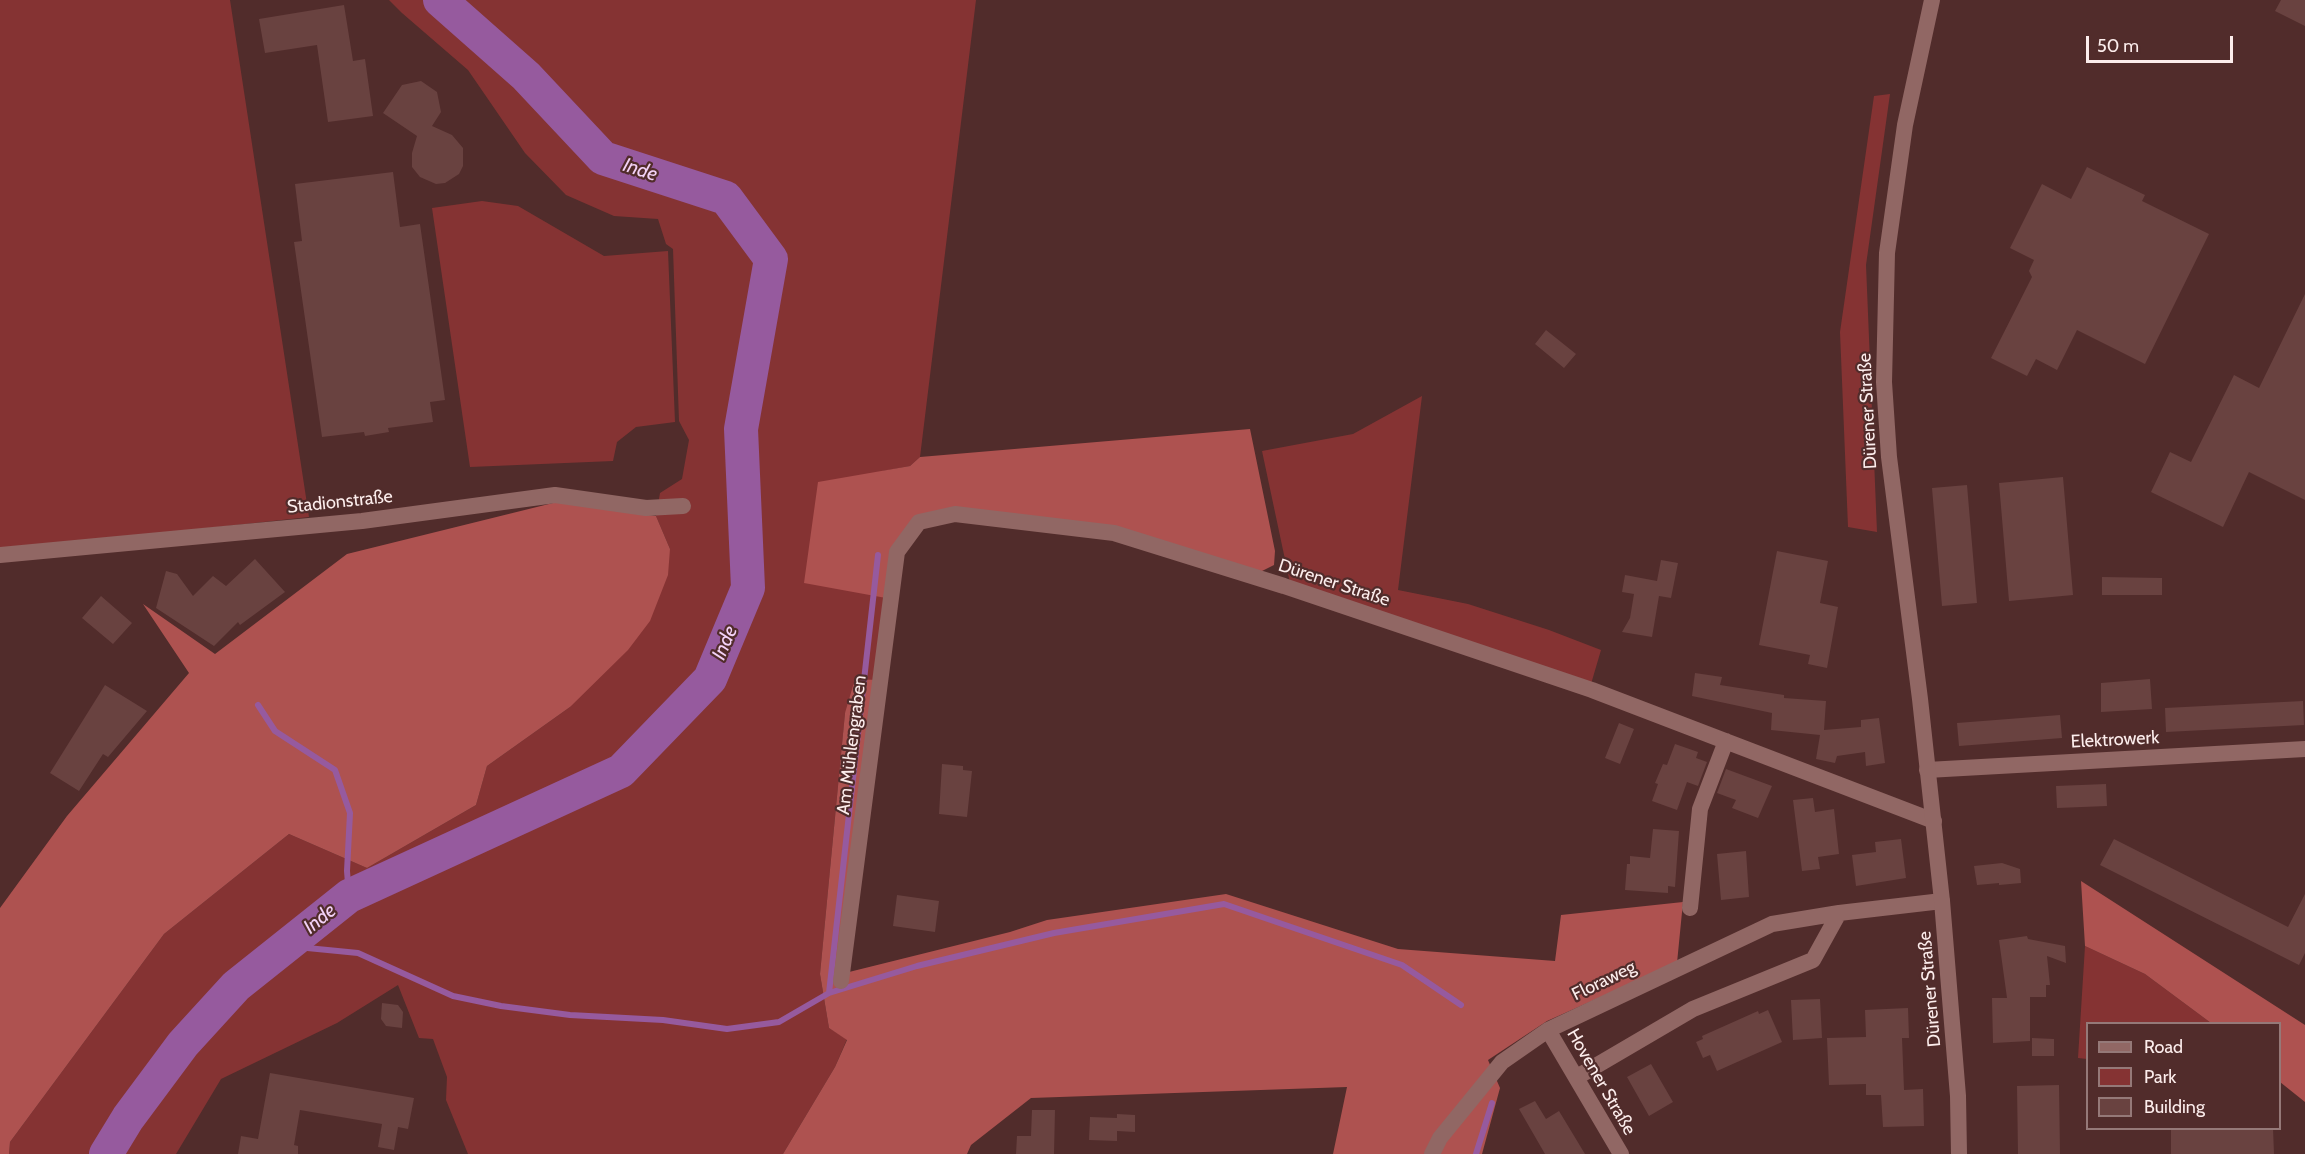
<!DOCTYPE html>
<html>
<head>
<meta charset="utf-8">
<style>
	body { margin:0 }
	#map { position:relative; width:2305px; height:1154px; overflow:hidden; background:#512c2b; font-family:Cabin,sans-serif }
	canvas { display:block }
	.legend { position:absolute; left:2086px; top:1022px; width:195px; height:108px; box-sizing:border-box; background:#512c2b; border:2px solid #957978; margin:0; padding:8px 10px; list-style:none; font-size:18px; color:#fcedec }
	.legend li { display:flex; align-items:center; gap:12px; height:30px }
	.legend b { width:30px; border:2px solid #957978 }
	.scale { position:absolute; left:2086px; top:36px; width:147px; height:27px; box-sizing:border-box; border:3px solid #fcedec; border-top:0; padding-left:8px; font-size:18px; line-height:21px; white-space:nowrap; color:#fcedec; -webkit-text-stroke:4px #512c2b; paint-order:stroke }
</style>
</head>
<body>
<div id="map">
<canvas width="2305" height="1154"></canvas>
<ul class="legend">
<li><b style="height:8px;background:#916764"></b>Road</li>
<li><b style="height:16px;background:#853333"></b>Park</li>
<li><b style="height:16px;background:#694240"></b>Building</li>
</ul>
<div class="scale">50 m</div>
</div>
<script>
const ctx = document.querySelector('canvas').getContext('2d');
ctx.lineJoin = 'round';
function fillPath(path, color) { ctx.fillStyle = color; ctx.fill(path, 'evenodd'); }
const poly = rows => new Path2D(rows.map(r => 'M' + r).join(''));
function trace(path, color, width, dash) { ctx.strokeStyle = color; ctx.lineWidth = width; ctx.lineCap = dash ? 'butt' : 'round'; ctx.setLineDash(dash || []); ctx.stroke(path); }
function drawText(font, color, halo, rows, align = 'center') {
  ctx.font = font + ' Cabin,sans-serif'; ctx.lineWidth = 4.5; ctx.setLineDash([]); ctx.textBaseline = 'middle'; ctx.strokeStyle = halo; ctx.fillStyle = color; for (const [text, x, y, turn = 0] of rows) {
    ctx.save(); ctx.translate(x, y); ctx.rotate((+turn || 0) * Math.PI / 180); ctx.textAlign = isNaN(turn) ? turn : align; if (halo) ctx.strokeText(text, 0, 0); ctx.fillText(text, 0, 0); ctx.restore();
  }
}
fillPath(poly([
	[0,0,230,0,309,517,0,551],
	[389,0,976,0,920,457,910,466,883,471,886,598,877,680,845,713,820,974,829,1028,847,1039,835,1067,783,1154,468,1154,446,1100,447,1077,433,1039,419,1038,398,985,337,1023,221,1079,176,1154,9,1154,10,1142,164,934,289,834,367,868,476,805,487,766,570,707,670,549,656,516,660,493,682,479,689,440,679,421,673,249,666,244,658,219,614,216,566,195,525,153,468,70,402,13],
	[1890,94,1866,265,1877,532,1848,527,1840,332,1874,96],
	[482,201,518,206,604,256,668,251,675,422,636,427,617,442,613,461,470,467,432,208],
	[1422,396,1398,590,1468,604,1549,630,1601,650,1591,684,1290,583,1262,451,1353,434],
	[2085,946,2145,974,2211,1023,2088,1024,2087,1059,2078,1058]
]), '#853333');
fillPath(poly([
	[1250,429,1275,551,1274,565,1258,573,1116,528,916,517,886,598,804,583,818,482,910,466,920,457],
	[557,502,656,516,670,549,668,575,650,621,628,650,570,707,487,766,476,805,367,868,289,834,164,934,10,1142,9,1154,0,1154,0,908,67,816,189,673,143,604,215,654,347,554],
	[855,679,877,680,849,972,1010,932,1047,920,1226,894,1398,949,1555,961,1561,915,1683,902,1677,963,1547,1021,1488,1060,1500,1088,1482,1154,1333,1154,1347,1087,1031,1098,971,1145,967,1154,783,1154,835,1067,847,1040,829,1028,820,974,845,713],
	[2081,881,2305,1025,2305,1102,2280,1082,2280,1024,2211,1023,2145,974,2085,946]
]), '#ae5250');
trace(poly([
	[258,705,275,731,335,770,350,813,347,871,349,896],
	[287,946,358,953,453,996,501,1006,570,1015,663,1020,727,1029,779,1022,829,993,878,555],
	[829,993,917,966,1054,933,1224,904,1402,965,1461,1005],
	[1476,1154,1492,1103]
]), '#965a9e', 6);
trace(poly([
	[106,1154,128,1118,183,1044,236,986,349,896,621,771,710,679,748,588,741,429,771,259,726,198,603,158,526,76,440,0]
]), '#965a9e', 34);
fillPath(poly([
	[2281,0,2305,0,2305,26,2275,11],
	[344,5,353,61,365,59,373,116,328,122,317,45,265,53,259,19],
	[421,81,437,92,441,112,432,126,452,135,463,148,463,166,459,174,445,183,436,184,420,177,412,167,412,153,417,136,383,113,402,85],
	[2087,167,2145,195,2142,201,2209,234,2145,364,2077,330,2057,370,2036,359,2027,376,1991,358,2032,277,2029,271,2034,260,2010,248,2042,184,2071,199],
	[393,172,400,227,420,224,445,400,430,402,433,422,388,428,389,432,365,436,364,432,322,437,294,242,302,241,295,184],
	[2305,294,2305,500,2249,472,2223,527,2151,492,2170,452,2191,462,2234,375,2259,388],
	[1546,330,1576,354,1564,368,1535,344],
	[2063,477,2073,595,2009,601,1999,483],
	[1967,485,1977,603,1942,606,1932,488],
	[1777,551,1828,561,1820,603,1838,607,1827,668,1808,664,1810,655,1759,645],
	[255,559,285,592,240,625,238,622,214,646,156,608,166,571,177,574,193,596,213,576,226,586],
	[1661,560,1678,563,1671,598,1659,596,1652,637,1622,632,1630,618,1634,594,1622,592,1625,575,1657,581],
	[2102,577,2162,578,2162,595,2102,595],
	[101,596,132,623,113,644,82,618],
	[1695,673,1722,677,1720,685,1784,695,1784,698,1826,701,1824,730,1861,727,1861,720,1879,718,1885,763,1866,766,1865,752,1837,756,1835,763,1816,759,1820,735,1771,730,1772,713,1692,696],
	[2150,679,2152,709,2101,712,2101,683],
	[105,685,147,711,108,757,103,754,79,791,50,773],
	[2303,701,2304,725,2166,732,2165,708],
	[2060,715,2062,738,1959,746,1957,723],
	[1619,723,1634,729,1620,764,1605,758],
	[1675,744,1698,752,1696,758,1707,762,1698,786,1687,782,1677,810,1652,801,1658,784,1655,783,1663,764,1667,765],
	[942,764,963,766,963,770,972,771,967,817,939,814],
	[1726,769,1772,786,1758,818,1732,808,1736,800,1717,793],
	[2106,784,2107,806,2057,808,2056,786],
	[1813,798,1815,812,1834,809,1839,854,1818,857,1820,869,1802,871,1793,800],
	[1653,829,1679,831,1675,887,1668,886,1668,893,1625,890,1627,864,1630,864,1630,856,1650,858],
	[1901,839,1906,878,1856,886,1852,855,1876,852,1875,842],
	[2114,839,2288,927,2305,894,2305,953,2299,965,2100,865],
	[1746,851,1749,897,1721,900,1717,854],
	[2002,863,2020,869,2021,883,1999,885,1999,883,1977,885,1974,866],
	[897,895,939,901,935,932,893,926],
	[2027,936,2028,939,2065,946,2066,963,2047,956,2050,985,2046,985,2046,997,2030,997,2030,1041,1993,1043,1992,998,2007,998,1999,940],
	[1820,999,1822,1038,1793,1040,1791,1000],
	[382,1003,398,1005,403,1012,402,1028,386,1026,381,1019],
	[1908,1008,1909,1038,1902,1038,1904,1090,1923,1089,1924,1126,1883,1127,1881,1095,1866,1095,1866,1084,1829,1085,1827,1038,1866,1037,1865,1010],
	[1768,1010,1782,1042,1717,1071,1710,1055,1703,1058,1696,1042,1703,1039,1702,1036,1758,1011,1759,1014],
	[2032,1038,2054,1039,2054,1056,2032,1056],
	[1651,1064,1673,1102,1649,1116,1627,1077],
	[270,1073,414,1098,408,1129,398,1127,394,1150,378,1147,382,1124,300,1110,294,1145,298,1146,298,1154,238,1154,241,1136,258,1139],
	[2059,1085,2060,1154,2018,1154,2017,1086],
	[1535,1101,1546,1119,1559,1111,1585,1154,1545,1154,1519,1109],
	[1032,1110,1055,1110,1054,1154,1016,1154,1017,1136,1031,1136],
	[1117,1114,1135,1115,1135,1132,1117,1131,1117,1141,1089,1140,1090,1117,1117,1118],
	[2171,1128,2273,1128,2274,1154,2171,1154]
]), '#694240');
trace(poly([
	[0,555,362,521,555,495,646,508,683,506],
	[1927,770,2305,749],
	[1690,908,1700,809,1726,741],
	[841,981,897,552,919,522,955,514,1114,533,1284,586,1592,690,1934,821],
	[1548,1030,1621,1154],
	[1577,1077,1693,1009,1813,960,1839,913],
	[1432,1154,1440,1138,1502,1062,1548,1030,1772,924,1839,913,1942,901]
]), '#916764', 16);
trace(poly([
	[1932,0,1905,125,1887,253,1884,382,1889,457,1920,699,1942,901,1958,1096,1959,1154]
]), '#916764', 16);
drawText('18px', '#fcedec', '#512c2b', [
	["Dürener Straße",1868,411,-93],
	["Stadionstraße",340,502,-6],
	["Dürener Straße",1334,583,18],
	["Elektrowerk",2115,740,-3],
	["Am Mühlengraben",852,745,-83],
	["Floraweg",1604,981,-26],
	["Dürener Straße",1930,989,-95],
	["Hovener Straße",1601,1082,60]
]);
drawText('italic 20px', '#f3d2f7', '#512c2b', [
	["Inde",640,170,18],
	["Inde",725,643,-67],
	["Inde",320,919,-39]
]);
</script>
</body>
</html>
